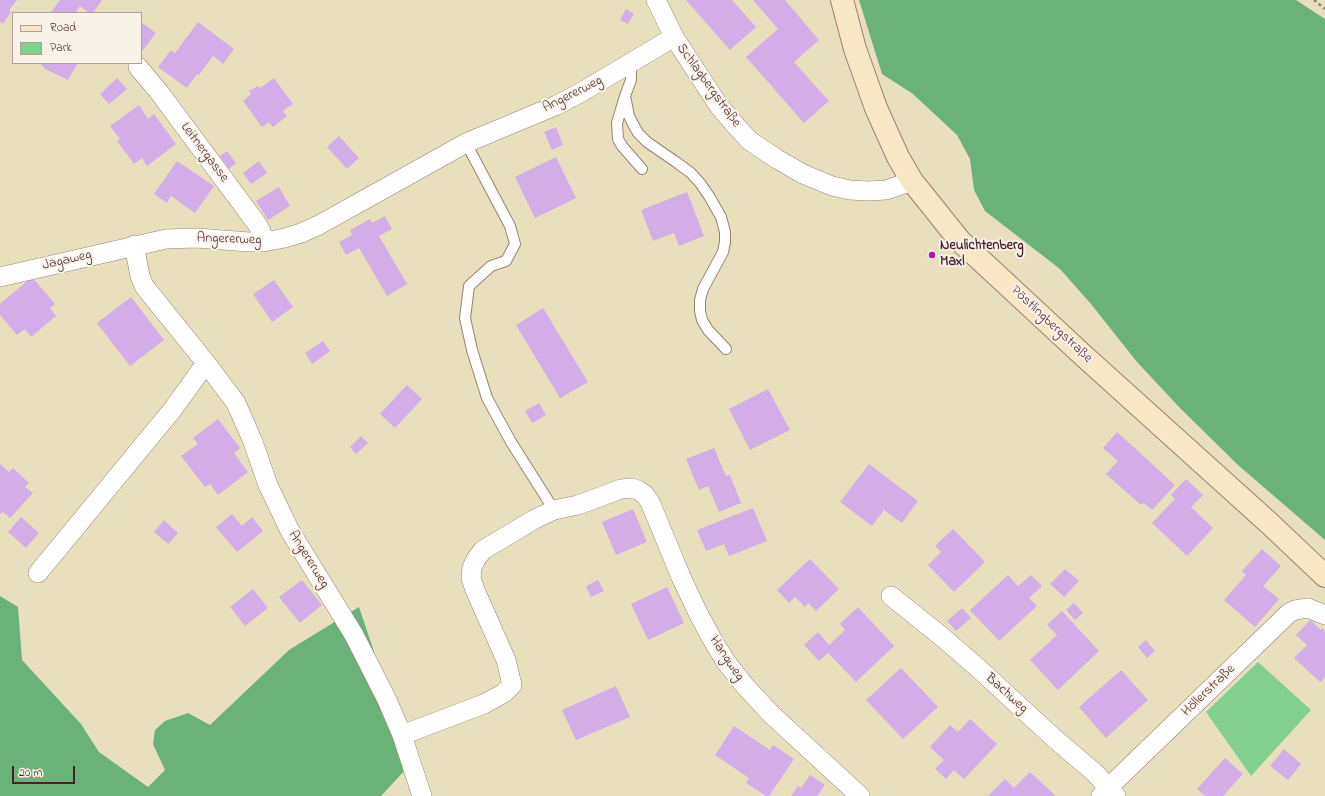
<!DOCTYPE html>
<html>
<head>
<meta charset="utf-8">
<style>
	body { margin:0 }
	#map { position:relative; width:1325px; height:796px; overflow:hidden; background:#e8e0bc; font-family:"Indie Flower",sans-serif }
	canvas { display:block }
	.legend { position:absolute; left:12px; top:12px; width:130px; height:52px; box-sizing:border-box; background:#f7f3e8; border:1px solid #b29e9c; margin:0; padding:5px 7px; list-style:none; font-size:12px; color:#4a1f2b }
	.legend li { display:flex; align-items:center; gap:8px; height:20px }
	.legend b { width:20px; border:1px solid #b29e9c }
	.scale { position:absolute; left:12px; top:766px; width:63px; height:18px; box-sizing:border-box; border:2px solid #4a1f2b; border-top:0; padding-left:5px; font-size:12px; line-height:14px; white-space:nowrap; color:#4a1f2b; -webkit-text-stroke:3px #f7f3e8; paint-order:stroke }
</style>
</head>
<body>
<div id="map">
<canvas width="1325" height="796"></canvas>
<ul class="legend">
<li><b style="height:5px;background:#f8e7c3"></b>Road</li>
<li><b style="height:11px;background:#83cf8d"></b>Park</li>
</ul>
<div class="scale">20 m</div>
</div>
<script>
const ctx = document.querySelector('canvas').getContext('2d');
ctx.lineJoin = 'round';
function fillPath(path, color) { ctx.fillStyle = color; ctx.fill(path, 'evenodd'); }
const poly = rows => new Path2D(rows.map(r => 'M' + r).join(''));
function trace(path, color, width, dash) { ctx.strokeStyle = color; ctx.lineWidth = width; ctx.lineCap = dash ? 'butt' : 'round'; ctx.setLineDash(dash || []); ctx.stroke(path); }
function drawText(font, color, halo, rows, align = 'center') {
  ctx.font = font + ' "Indie Flower",sans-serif'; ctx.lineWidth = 4; ctx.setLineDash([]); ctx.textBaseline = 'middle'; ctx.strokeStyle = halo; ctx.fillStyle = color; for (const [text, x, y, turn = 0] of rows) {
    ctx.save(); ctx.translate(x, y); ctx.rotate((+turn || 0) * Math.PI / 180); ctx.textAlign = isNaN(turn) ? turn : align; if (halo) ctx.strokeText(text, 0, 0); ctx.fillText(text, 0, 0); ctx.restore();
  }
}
fillPath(poly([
	[1258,662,1311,710,1251,776,1206,712]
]), '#83cf8d');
fillPath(poly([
	[859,0,1296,0,1325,19,1325,540,1238,465,1180,408,1137,362,1091,304,1060,269,985,211,974,190,970,159,957,135,913,94,882,74],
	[0,596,18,607,22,660,81,724,99,752,148,787,165,770,153,744,155,730,165,721,188,713,210,725,289,650,359,607,402,735,405,770,381,796,0,796]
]), '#6ab278');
fillPath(poly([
	[0,0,17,0,9,10,11,12,3,24,0,22],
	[60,0,102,0,93,13,89,13,80,6,75,13,52,13,51,12],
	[686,0,732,0,756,27,730,50],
	[753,0,785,0,819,40,794,62,829,101,804,123,746,57,778,29],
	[626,9,634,14,628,24,620,20],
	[141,22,156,33,143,50,141,49],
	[198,22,234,49,223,64,213,56,199,75,197,74,187,88,158,67,171,50,175,53],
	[40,63,78,63,68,80,45,69],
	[117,78,127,89,109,104,100,94],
	[274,78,293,104,283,111,287,116,273,127,269,122,262,127,243,101,251,94,249,91,258,86,260,88],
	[139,105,148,119,154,114,176,144,147,166,142,158,134,164,117,141,120,139,110,126],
	[556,127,563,145,552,150,544,132],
	[339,136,359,158,347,169,327,147],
	[227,151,236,163,229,169,220,156],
	[556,157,576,198,535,218,515,177],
	[177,161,214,186,195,213,171,196,167,203,154,194],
	[259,161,267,173,251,184,243,173],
	[279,187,290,206,268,220,256,201],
	[687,192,704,236,679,246,674,233,653,241,641,210],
	[385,216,392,229,379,236,407,284,387,296,359,248,346,255,339,242,352,235,350,230,370,219,372,223],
	[32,277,55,304,50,308,56,316,31,337,25,329,17,335,0,315,0,304],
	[274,280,293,307,272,322,253,294],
	[131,297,164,340,130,366,97,323],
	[543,308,588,382,560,398,516,325],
	[323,341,330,351,312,364,305,353],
	[407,385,422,399,395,428,380,414],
	[768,389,790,430,750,450,729,409],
	[539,403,546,415,532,423,525,411],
	[218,419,240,448,234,453,248,472,218,495,210,484,205,487,181,456,198,444,193,438],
	[1117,432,1175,485,1152,510,1144,503,1141,505,1106,474,1118,461,1103,448],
	[361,436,368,443,356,454,350,447],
	[714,448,726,476,730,475,741,503,719,512,708,486,699,490,686,459],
	[0,464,9,472,13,468,29,483,25,487,33,493,10,518,3,512,0,514],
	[869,464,918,501,902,523,884,510,872,526,840,502],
	[1186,479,1203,495,1191,507,1213,528,1187,556,1152,523,1175,499,1171,495],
	[753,508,767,541,729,556,724,544,706,551,697,530],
	[633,509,647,542,616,555,602,522],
	[232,514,242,526,252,517,263,531,237,552,216,527],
	[21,517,39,533,26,548,8,532],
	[164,520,178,533,168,544,154,532],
	[953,529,985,562,954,592,928,565,941,552,935,546],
	[1262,549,1281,566,1263,586,1279,599,1255,627,1224,600,1246,575,1242,571],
	[810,559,839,589,816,611,808,603,805,607,795,597,789,603,777,590],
	[1065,569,1079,581,1064,597,1050,584],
	[1008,575,1018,586,1031,575,1042,586,1029,598,1037,606,999,641,970,610],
	[302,580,322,605,300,623,279,597],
	[598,580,604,591,591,597,586,586],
	[667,587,684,623,648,640,631,604],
	[253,589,268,608,245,626,230,607],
	[1074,603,1083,613,1075,620,1066,610],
	[858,607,894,646,856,682,828,653,819,661,804,645,818,632,829,645,845,630,840,624],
	[962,608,971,618,956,631,947,621],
	[1062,611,1099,651,1058,690,1030,660,1057,635,1047,625],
	[1310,620,1321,630,1322,628,1325,631,1325,677,1320,682,1294,658,1307,645,1296,635],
	[1146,640,1155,651,1147,658,1138,647],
	[901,668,938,707,903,739,866,700],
	[1121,670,1148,700,1106,738,1079,707],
	[616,686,630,717,576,740,562,710],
	[970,719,997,744,964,779,954,770,946,779,935,769,944,760,930,747,950,725,958,732],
	[734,726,770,750,773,745,794,759,769,796,766,796,746,783,749,778,715,755],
	[1284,749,1301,764,1288,780,1270,766],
	[1225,758,1243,774,1223,796,1205,796,1197,789],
	[1030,772,1056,796,988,796,1005,779,1014,788],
	[810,775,825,785,817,796,791,796,798,786,801,788]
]), '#d3ade7');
const lane = poly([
	[628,64,631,69,631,80,625,96,629,116,633,124,638,133,647,142,676,162,691,173,700,183,709,196,721,217,725,232,725,242,723,252,703,289,700,300,700,311,702,320,708,330,726,349],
	[625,96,617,123,618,139,622,146,642,169],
	[466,143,510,226,515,244,506,261,491,266,469,286,465,318,472,350,487,398,511,442,554,510]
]);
const street = poly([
	[656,0,674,37,719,106,736,126,750,141,777,159,803,174,832,186,850,190,868,191,886,190,912,181],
	[138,67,159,92,257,224,261,231,263,242],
	[134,245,140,276,144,286,206,363,236,403,253,442,268,485,290,531,354,635,387,700,402,735,422,796],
	[0,277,166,239,197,238,249,242,263,242,285,238,301,233,319,225,466,143,557,105,580,93,674,37],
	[38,573,173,409,206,363],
	[891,596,941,636,978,668,1055,739,1095,773,1116,796],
	[402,735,484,704,504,693,512,685,506,660,475,590,471,578,472,568,476,559,483,550,535,519,554,510,578,505,621,489,631,488,638,490,645,495,650,502,681,577,698,613,712,639,726,662,745,686,771,714,860,796],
	[1101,796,1109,787,1289,613,1295,610,1308,608,1325,615]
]);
const secondary = poly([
	[842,0,855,49,876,108,898,157,912,181,960,241,1085,357,1269,523,1325,576]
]);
trace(lane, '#998074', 12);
trace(street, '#998074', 20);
trace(secondary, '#998074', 24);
trace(poly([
	[1314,0,1325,9]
]), '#998074', 2.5, [3, 3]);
trace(lane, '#fff', 10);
trace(street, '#fff', 19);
trace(secondary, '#f8e7c3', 22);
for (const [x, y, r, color] of [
	[932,255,4,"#b5179e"]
]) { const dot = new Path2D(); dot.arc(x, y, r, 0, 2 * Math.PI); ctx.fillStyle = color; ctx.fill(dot); trace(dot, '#f7f3e8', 1.5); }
drawText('14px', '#4a1f2b', '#f7f3e8', [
	["Schlagbergstraße",708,86,54],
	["Angererweg",573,95,-27],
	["Leitnergasse",204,153,53],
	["Angererweg",229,240,2],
	["Jagaweg",67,261,-13],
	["Pöstlingbergstraße",1051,325,43],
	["Angererweg",308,560,58],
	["Hangweg",726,659,56],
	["Höllerstraße",1209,691,-44],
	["Bachweg",1006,694,42]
]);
drawText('bold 14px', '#4a1f2b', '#f7f3e8', [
	["Neulichtenberg",940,247],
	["Maxl",940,263]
], 'left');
</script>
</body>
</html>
